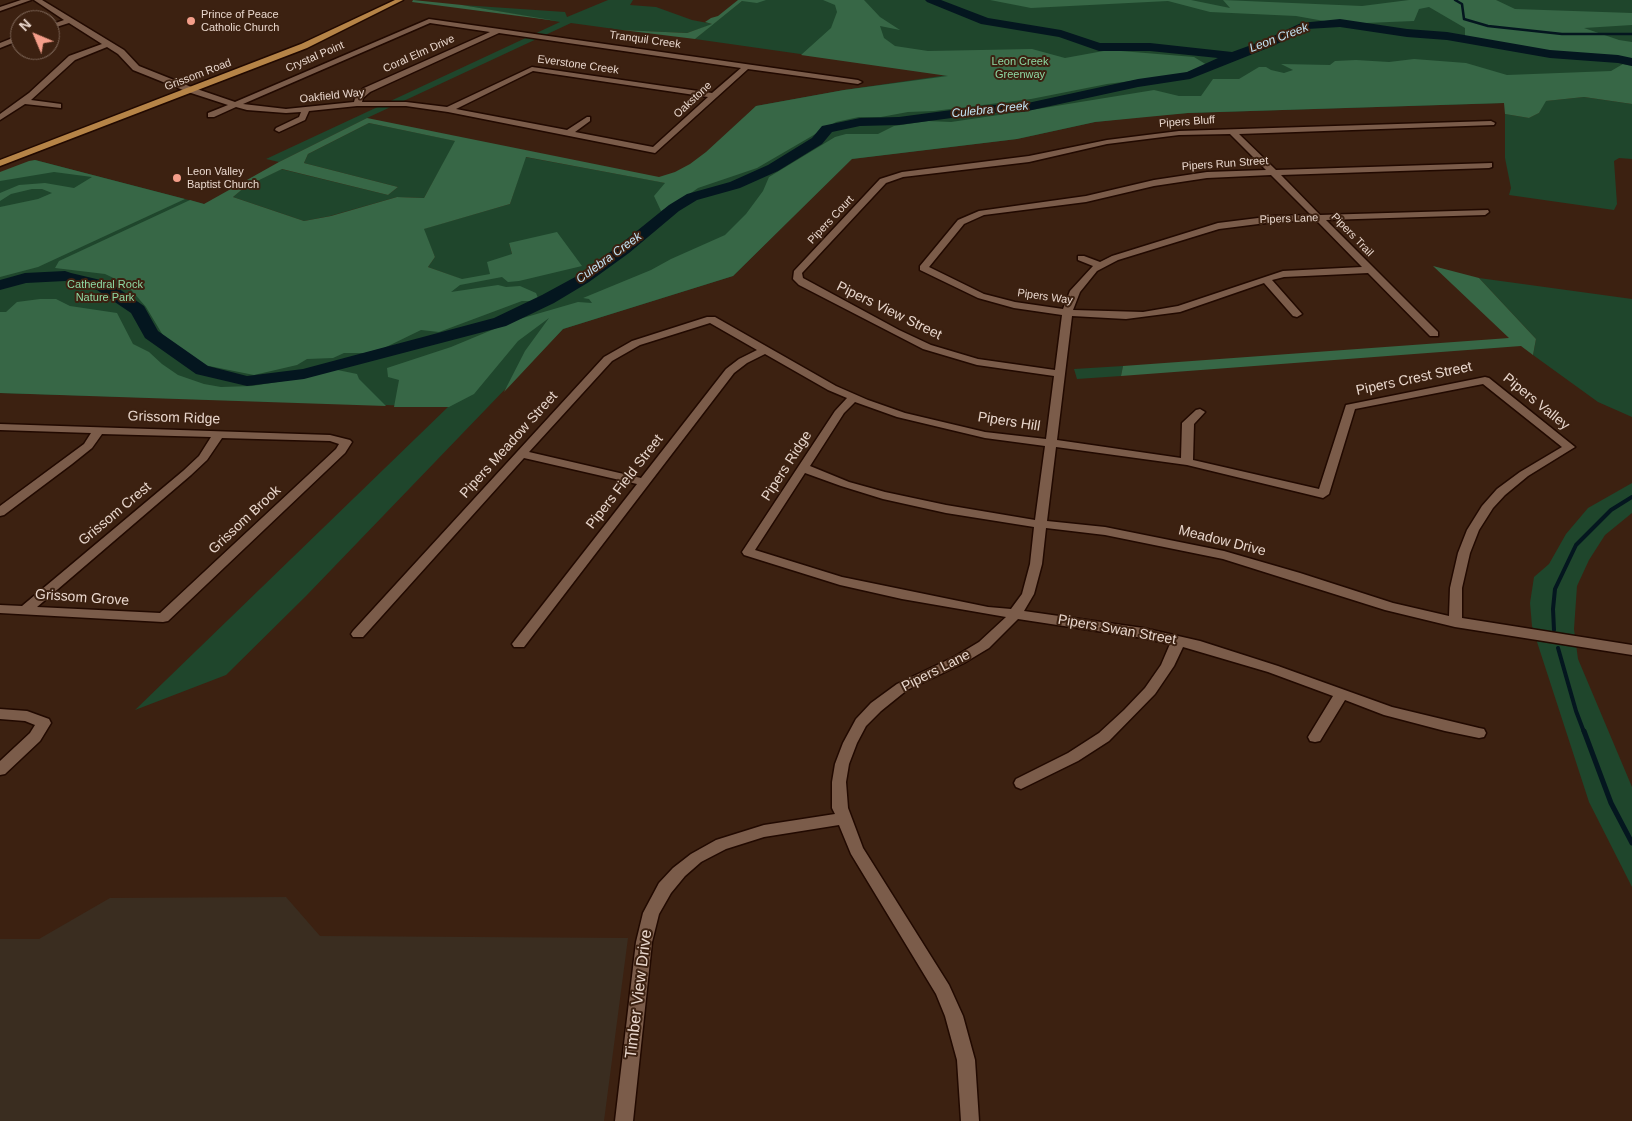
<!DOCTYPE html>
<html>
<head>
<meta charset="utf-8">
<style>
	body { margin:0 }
	#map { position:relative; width:1632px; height:1121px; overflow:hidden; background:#3c2111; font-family:Arial,sans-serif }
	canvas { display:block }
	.north { position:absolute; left:10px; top:10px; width:50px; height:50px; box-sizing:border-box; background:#3c2111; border:1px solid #816a5c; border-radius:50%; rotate:315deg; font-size:14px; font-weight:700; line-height:20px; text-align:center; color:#e9d7cd }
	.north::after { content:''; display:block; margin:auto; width:18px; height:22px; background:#f49e8a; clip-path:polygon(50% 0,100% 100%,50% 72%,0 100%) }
</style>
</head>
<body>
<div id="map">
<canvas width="1632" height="1121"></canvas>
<div class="north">N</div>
</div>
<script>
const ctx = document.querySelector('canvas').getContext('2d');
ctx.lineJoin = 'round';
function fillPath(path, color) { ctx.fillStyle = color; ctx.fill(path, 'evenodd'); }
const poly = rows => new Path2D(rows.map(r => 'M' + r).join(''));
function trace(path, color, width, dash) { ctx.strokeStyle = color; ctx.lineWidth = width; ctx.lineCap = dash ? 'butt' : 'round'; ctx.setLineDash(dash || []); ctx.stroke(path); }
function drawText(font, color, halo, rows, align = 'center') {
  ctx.font = font + ' Arial,sans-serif'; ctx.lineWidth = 4; ctx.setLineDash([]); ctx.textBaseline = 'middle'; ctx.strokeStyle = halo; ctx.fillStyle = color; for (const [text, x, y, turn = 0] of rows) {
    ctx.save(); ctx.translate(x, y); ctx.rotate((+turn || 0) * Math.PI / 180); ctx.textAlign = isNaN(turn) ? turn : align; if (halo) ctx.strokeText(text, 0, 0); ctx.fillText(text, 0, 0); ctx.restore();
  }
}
fillPath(poly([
	[286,897,320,936,628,938,604,1121,0,1121,0,939,39,939,110,898]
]), '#3a2d20');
fillPath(poly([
	[608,0,633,0,630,5,656,7,692,20,713,24,743,0,1632,0,1632,94,1548,93,1504,103,1188,113,1141,117,1095,122,1017,139,851,159,733,276,563,329,306,596,226,675,135,710,448,407,0,393,0,174,35,160,204,204,461,279,428,267,435,257,423,229,510,204,525,157,666,183,655,196,659,205,756,106,844,90,948,75,695,39,711,25,687,33,622,30,571,23,367,118,279,162,266,159,560,22,462,5,565,12,567,17],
	[509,243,573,255,512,254],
	[1584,97,1632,104,1632,159,1619,158,1614,161,1617,204,1614,210,1509,195,1511,188,1505,158,1505,114,1529,118,1539,113,1545,101],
	[369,123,456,141,424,198,397,197,330,216,304,221,233,197,245,187,281,169,388,195,398,187,304,163,308,154],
	[1479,278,1632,299,1632,417,1598,402,1533,355,1536,339],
	[1123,366,1121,376,1077,379,1074,369],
	[1632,483,1632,513,1605,535,1589,560,1577,586,1574,629,1578,659,1632,787,1632,887,1589,802,1538,645,1532,626,1530,603,1534,577,1549,564,1566,534,1588,508]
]), '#1f462c');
fillPath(poly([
	[413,0,462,5,557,21,412,2],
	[738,0,766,0,757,3,742,1,695,39,622,30,687,33,712,24,705,22,711,18,718,16],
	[823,0,864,0,880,17,900,30,880,26,884,38,895,46,928,51,1032,49,1065,58,1109,50,1194,57,1207,65,1179,75,1107,84,1031,99,934,111,908,112,881,117,859,117,836,122,757,168,698,188,678,202,661,211,654,196,665,183,526,157,510,204,424,229,435,257,428,267,462,279,490,274,487,262,512,254,509,243,557,232,582,266,519,281,508,282,502,277,460,285,451,292,498,285,506,287,520,286,536,293,538,298,532,301,522,301,439,332,421,330,384,348,365,353,344,353,333,358,307,359,297,365,254,375,199,364,164,337,146,307,126,284,105,274,55,268,59,261,190,200,204,204,279,162,367,118,659,177,675,172,690,164,706,152,756,106,844,90,948,76,801,55,831,28,837,12,835,5],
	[369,123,455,141,424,198,397,197,331,216,304,221,233,197,245,187,282,169,388,195,398,187,304,163,308,154],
	[990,0,1191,0,1230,8,1223,0,1362,6,1409,0,1496,0,1515,9,1632,13,1632,25,1584,28,1619,40,1632,42,1632,59,1493,47,1465,36,1465,28,1429,7,1419,9,1414,21,1341,24,1296,16,1210,12,1168,1,1031,8],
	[1414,59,1466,63,1507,75,1611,71,1623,64,1632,66,1632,104,1584,97,1546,101,1539,113,1529,118,1505,114,1504,103,1188,113,1095,122,1017,139,852,159,733,276,563,329,504,392,525,351,549,318,518,341,474,394,449,407,394,407,399,380,388,377,387,368,451,347,516,320,578,302,592,303,589,299,583,298,651,270,671,259,725,235,746,214,763,191,769,177,835,137,846,134,878,134,894,126,928,121,951,122,1019,112,1154,90,1179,96,1201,96,1213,79,1239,79,1259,67,1266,67,1271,70,1284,73,1293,70,1281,64,1330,65,1335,61,1356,60,1389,62],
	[35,160,185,199,38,267,0,277,0,207,38,199,52,193,42,189,32,189,11,194,0,201,0,193,19,185,45,183,74,188,92,177,54,172,0,181,0,172,29,161],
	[1433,266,1479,278,1536,339,1533,355,1521,346,1121,376,1123,366,1509,338],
	[40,299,56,299,70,306,117,313,133,344,149,352,162,364,178,375,204,384,221,387,252,386,290,380,323,367,357,374,359,379,386,406,0,393,0,312,6,312,17,302]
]), '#376746');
trace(poly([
	[1455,0,1462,4,1464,19,1488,26,1562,34,1632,34]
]), '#04161f', 2.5);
trace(poly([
	[1554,630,1553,609,1555,589,1576,545,1611,510,1632,497],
	[1558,648,1576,711,1584,732]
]), '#04161f', 4);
trace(poly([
	[1584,731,1611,803,1632,843]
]), '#04161f', 5);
fillPath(poly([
	[925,0,941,0,988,18,1061,30,1100,43,1150,43,1232,52,1265,40,1301,23,1340,19,1407,29,1447,32,1550,50,1618,55,1632,58,1632,66,1618,63,1550,58,1447,40,1407,37,1340,27,1307,29,1273,46,1190,79,1138,87,1023,112,989,113,899,125,860,126,832,132,822,144,778,171,740,188,697,200,679,211,629,253,589,282,554,303,506,326,304,379,247,386,196,374,145,338,131,313,97,290,65,281,26,283,0,290,0,280,25,273,65,271,71,273,109,282,144,306,158,331,208,366,247,376,303,369,494,318,542,295,577,276,617,247,669,205,687,194,730,182,768,165,812,138,822,126,860,118,899,117,989,105,1023,104,1138,79,1187,72,1218,58,1150,51,1099,51,1059,37,981,24,927,2,925,0]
]), '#04161f');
const minor = poly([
	[21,0,31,0,0,11,0,7,21,0],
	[34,0,42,0,124,50,139,66,194,88,235,102,429,19,858,80,862,82,858,84,748,69,655,153,448,112,406,106,357,106,309,111,305,120,279,132,275,130,276,128,299,117,301,112,286,113,247,110,236,107,214,117,208,117,208,113,228,105,188,92,133,70,118,54,107,47,75,60,31,100,61,104,61,108,25,104,0,120,0,114,29,93,69,56,102,44,69,23,50,29,50,25,64,20,34,0],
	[430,23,490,32,364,88,356,95,354,102,286,109,243,104,430,23],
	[499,33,741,68,712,93,532,67,447,107,406,102,362,102,363,98,370,92,499,33],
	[533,71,708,97,653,147,575,132,590,121,590,117,587,117,567,130,456,109,533,71],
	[20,35,20,40,0,48,0,43,20,35],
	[1491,121,1495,123,1494,125,1239,134,1276,170,1492,163,1492,167,1489,168,1281,175,1320,215,1488,210,1489,212,1485,215,1326,220,1438,332,1438,336,1430,336,1368,273,1284,277,1272,280,1302,314,1297,317,1293,316,1264,283,1180,312,1126,319,1072,316,1057,440,1181,458,1182,423,1196,410,1200,409,1205,412,1194,424,1193,460,1319,489,1346,405,1485,377,1489,378,1575,447,1528,476,1505,495,1493,508,1479,530,1470,553,1462,588,1462,618,1632,645,1632,655,1455,627,1385,610,1223,559,1105,535,1046,528,1042,564,1034,594,1024,611,1143,628,1200,641,1278,666,1392,707,1479,728,1484,729,1486,733,1484,737,1479,738,1445,731,1384,715,1345,700,1320,741,1315,742,1310,741,1308,737,1333,696,1268,672,1183,647,1174,666,1155,694,1109,741,1078,761,1021,789,1016,787,1014,783,1016,779,1068,753,1099,733,1124,710,1145,688,1161,665,1170,644,1143,638,1018,619,989,648,964,663,907,690,881,711,866,726,857,743,849,764,846,782,848,808,863,848,949,985,963,1016,975,1060,979,1121,961,1121,957,1060,945,1016,936,994,851,854,839,825,764,837,726,849,701,862,685,876,671,893,659,914,652,942,633,1121,615,1121,636,942,643,913,659,883,673,868,691,854,716,840,764,825,835,814,832,808,832,782,835,764,843,743,856,719,871,703,897,684,954,657,979,642,1006,617,902,599,840,585,744,555,742,552,744,549,835,411,847,398,828,390,765,354,747,363,734,373,524,647,514,647,512,644,637,484,524,458,363,637,353,637,351,634,353,631,604,357,632,341,707,317,715,317,836,386,868,400,905,413,985,432,1046,439,1054,376,977,365,923,349,799,285,793,279,794,271,880,179,902,172,1029,156,1107,140,1179,131,1491,121],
	[1230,134,1266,170,1207,172,1154,180,1086,196,979,211,958,220,920,266,920,270,978,298,1014,308,1062,315,1055,370,978,359,931,345,899,330,803,278,802,273,886,183,903,177,1029,162,1107,144,1179,135,1230,134],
	[1271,175,1311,215,1274,216,1218,223,1112,256,1100,262,1084,256,1078,256,1078,260,1093,266,1070,291,1063,309,1015,302,984,294,929,267,964,224,984,215,1086,202,1154,186,1207,178,1271,175],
	[1316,220,1362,267,1283,271,1178,306,1143,312,1073,310,1080,292,1097,271,1118,260,1219,229,1274,222,1316,220],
	[710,323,757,350,739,359,726,369,641,478,529,452,612,361,640,345,710,323],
	[1483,384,1562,447,1520,472,1497,489,1482,506,1467,530,1458,553,1450,588,1449,616,1393,603,1300,573,1224,551,1105,527,1047,521,1056,447,1187,465,1323,498,1329,494,1355,409,1483,384],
	[855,402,897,417,985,438,1045,446,1035,520,946,505,885,492,849,482,810,466,844,413,855,402],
	[805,473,841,486,883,499,946,513,1034,527,1030,564,1022,594,1011,609,988,607,842,577,755,550,805,473],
	[0,424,330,435,350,440,352,442,345,453,168,621,163,622,0,613,0,605,22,606,183,471,199,456,211,437,102,434,92,448,72,464,4,515,0,516,0,506,84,444,91,433,0,430,0,424],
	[222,438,330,441,339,444,336,449,160,613,37,607,191,475,207,460,222,438],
	[0,709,27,711,49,719,51,723,40,741,5,774,0,775,0,761,30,733,35,725,25,721,0,719,0,709]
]);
const major = poly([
	[395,0,403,0,307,48,0,166,0,160,301,44,395,0]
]);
trace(minor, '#210900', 3);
trace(major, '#210900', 3);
fillPath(minor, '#7b5c4a');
fillPath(major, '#b68447');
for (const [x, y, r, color] of [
	[191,21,5,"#f49e8a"],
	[177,178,5,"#f49e8a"]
]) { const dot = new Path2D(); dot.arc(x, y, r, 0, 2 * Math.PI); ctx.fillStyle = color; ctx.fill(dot); trace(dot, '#3c2111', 2); }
drawText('11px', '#e9d7cd', '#3c2111', [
	["Prince of Peace",201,15],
	["Catholic Church",201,28],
	["Leon Valley",187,172],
	["Baptist Church",187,185]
], 'left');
drawText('11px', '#e9d7cd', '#3c2111', [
	["Tranquil Creek",645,40,8],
	["Coral Elm Drive",419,54,-24],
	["Crystal Point",315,57,-23],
	["Everstone Creek",578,65,8],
	["Grissom Road",198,75,-21],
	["Oakfield Way",332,96,-6],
	["Oakstone",693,100,-43],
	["Pipers Bluff",1187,122,-4],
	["Pipers Run Street",1225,164,-4],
	["Pipers Lane",1289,219,-2],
	["Pipers Court",831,220,-47],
	["Pipers Trail",1352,235,46],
	["Pipers Way",1045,297,8]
]);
drawText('11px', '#8ed9a4', '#3c2111', [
	["Leon Creek",1020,62],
	["Greenway",1020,75],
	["Cathedral Rock",105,285],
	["Nature Park",105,298]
]);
drawText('italic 12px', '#c3e4f5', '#3c2111', [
	["Leon Creek",1279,38,-21],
	["Culebra Creek",990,110,-6],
	["Culebra Creek",609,258,-36]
]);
drawText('14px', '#e9d7cd', '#3c2111', [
	["Pipers View Street",889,311,26],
	["Pipers Crest Street",1414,379,-12],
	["Pipers Valley",1536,402,39],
	["Grissom Ridge",174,418,2],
	["Pipers Hill",1009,422,9],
	["Pipers Meadow Street",509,445,-48],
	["Pipers Ridge",787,466,-57],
	["Pipers Field Street",625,482,-52],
	["Grissom Crest",115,514,-40],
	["Grissom Brook",245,520,-43],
	["Meadow Drive",1222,541,14],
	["Grissom Grove",82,598,4],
	["Pipers Swan Street",1117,630,10],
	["Pipers Lane",936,671,-27]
]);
drawText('16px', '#e9d7cd', '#3c2111', [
	["Timber View Drive",639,994,-83]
]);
</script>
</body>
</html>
